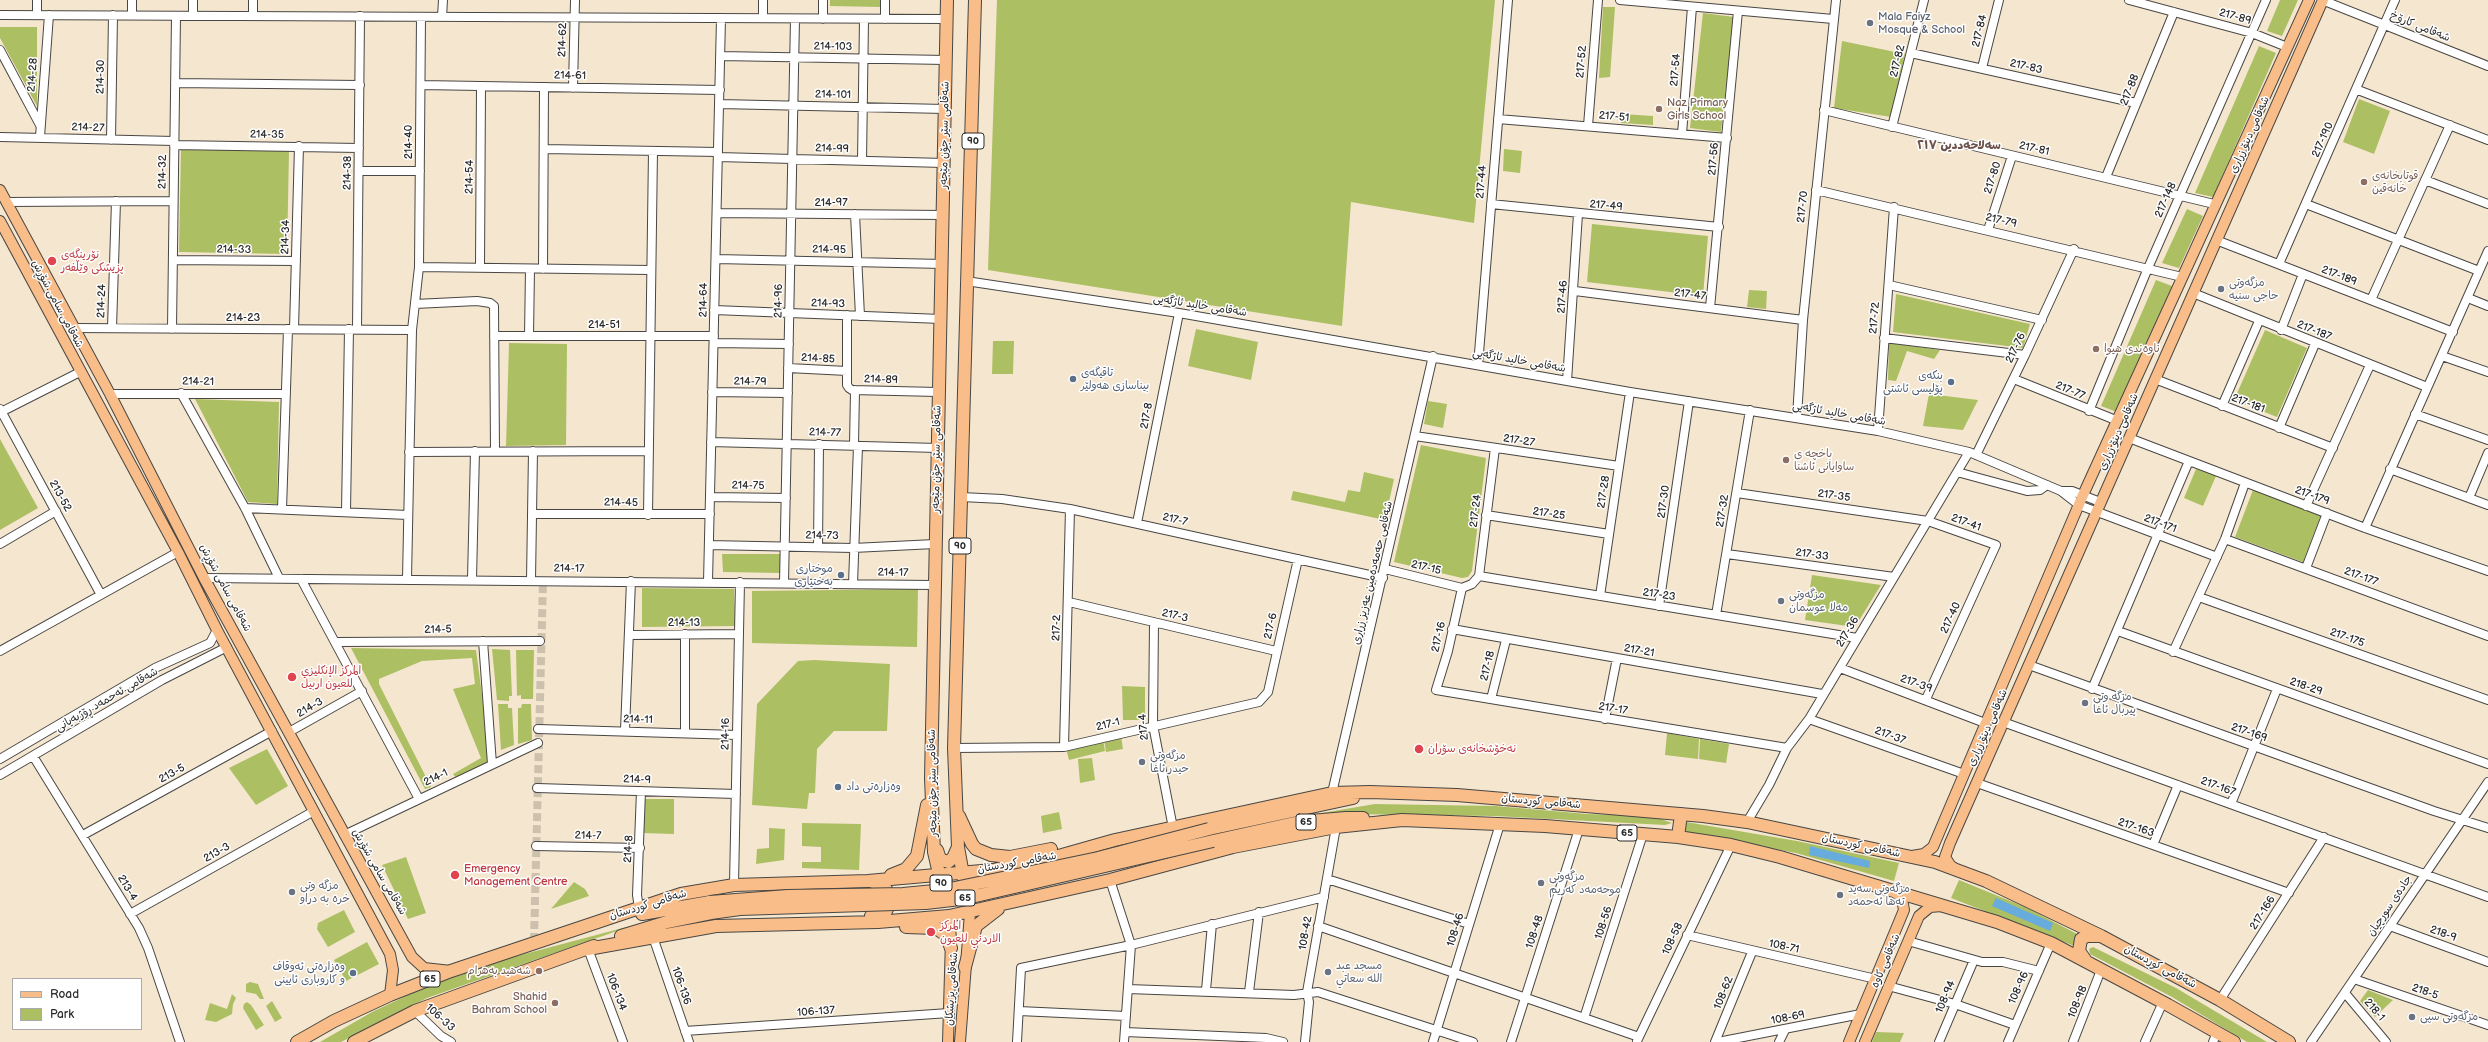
<!DOCTYPE html>
<html>
<head>
<meta charset="utf-8">
<style>
	body { margin:0 }
	#map { position:relative; width:2488px; height:1042px; overflow:hidden; background:#f5e6cf; font-family:"Balsamiq Sans",sans-serif }
	canvas { display:block }
	.legend { position:absolute; left:12px; top:978px; width:130px; height:52px; box-sizing:border-box; background:#fff; border:1px solid #aaa; margin:0; padding:5px 7px; list-style:none; font-size:12px; color:#2b2b2b }
	.legend li { display:flex; align-items:center; gap:8px; height:20px }
	.legend b { width:20px; border:1px solid #aaa }
</style>
</head>
<body>
<div id="map">
<canvas width="2488" height="1042"></canvas>
<ul class="legend">
<li><b style="height:5px;background:#f8bd89"></b>Road</li>
<li><b style="height:11px;background:#adbf63"></b>Park</li>
</ul>
</div>
<script>
const ctx = document.querySelector('canvas').getContext('2d');
ctx.lineJoin = 'round';
function fillPath(path, color) { ctx.fillStyle = color; ctx.fill(path, 'evenodd'); }
const poly = rows => new Path2D(rows.map(r => 'M' + r).join(''));
function trace(path, color, width, dash) { ctx.strokeStyle = color; ctx.lineWidth = width; ctx.lineCap = dash ? 'butt' : 'round'; ctx.setLineDash(dash || []); ctx.stroke(path); }
function drawText(font, color, halo, rows, align = 'center') {
  ctx.font = font + ' "Balsamiq Sans","Playpen Sans Arabic",sans-serif'; ctx.lineWidth = 3; ctx.setLineDash([]); ctx.textBaseline = 'middle'; ctx.strokeStyle = halo; ctx.fillStyle = color; for (const [text, x, y, turn = 0] of rows) {
    ctx.save(); ctx.translate(x, y); ctx.rotate((+turn || 0) * Math.PI / 180); ctx.textAlign = isNaN(turn) ? turn : align; if (halo) ctx.strokeText(text, 0, 0); ctx.fillText(text, 0, 0); ctx.restore();
  }
}
fillPath(poly([
	[830,0,880,0,880,7,830,6],
	[997,0,1495,0,1474,223,1351,202,1342,326,988,270],
	[2280,0,2298,0,2282,36,2267,31],
	[1603,7,1615,7,1610,77,1599,78],
	[1703,13,1734,17,1721,132,1690,128],
	[0,27,37,27,37,106,0,38],
	[1842,41,1905,54,1891,117,1834,108],
	[2259,46,2276,53,2213,197,2195,193],
	[2359,99,2390,111,2374,154,2343,142],
	[1622,114,1653,116,1653,125,1621,123],
	[181,149,289,151,287,254,179,252],
	[1504,149,1522,151,1520,173,1503,171],
	[2187,209,2203,216,2179,268,2162,263],
	[1592,224,1708,236,1703,296,1587,282],
	[2156,280,2172,286,2117,412,2101,406],
	[1749,290,1767,291,1766,309,1747,307],
	[1896,294,2030,324,2023,348,1893,332],
	[1196,329,1258,342,1251,380,1188,366],
	[2265,330,2307,348,2277,417,2234,400],
	[993,341,1014,341,1013,374,992,374],
	[509,343,567,344,566,445,506,446],
	[1889,343,1940,350,1934,359,1907,351,1896,381,1888,380],
	[1929,394,1978,400,1963,430,1923,426],
	[195,399,279,402,277,504,248,502],
	[1428,401,1447,404,1443,428,1424,424],
	[0,439,38,508,0,530],
	[1421,445,1486,458,1472,571,1468,577,1462,578,1394,562],
	[2196,469,2216,476,2203,506,2184,498],
	[1364,472,1394,479,1385,520,1291,500,1293,491,1345,502,1348,490,1360,492],
	[2253,490,2321,515,2303,562,2235,537],
	[722,554,781,554,781,573,723,572],
	[1812,575,1881,585,1855,627,1805,620],
	[642,588,734,589,735,626,642,627],
	[918,589,917,647,752,643,752,591],
	[351,648,476,650,491,763,457,779,453,774,481,758,453,689,475,684,472,658,422,661,379,679,379,684,429,783,431,787,425,789],
	[492,649,510,650,512,696,509,696,509,701,497,700],
	[516,650,534,650,533,699,521,699,521,695,517,696],
	[814,660,890,664,887,731,834,731,817,749,815,793,809,793,807,809,752,805,757,704,798,661],
	[1122,686,1145,687,1145,720,1123,720],
	[498,704,508,704,508,708,512,708,514,745,501,750],
	[522,704,531,704,532,740,518,744,518,708,521,708],
	[1667,733,1699,739,1698,759,1665,755],
	[1121,736,1123,749,1106,752,1104,739],
	[1103,739,1105,751,1069,760,1066,748],
	[1700,739,1729,744,1726,763,1699,759],
	[267,749,288,786,256,805,229,768],
	[1092,758,1095,780,1080,783,1078,759],
	[643,799,674,799,674,834,642,833],
	[1375,804,1495,806,1587,814,1653,816,1672,823,1665,825,1495,816,1342,814,1304,816],
	[1059,812,1062,829,1043,833,1041,816],
	[1686,822,1797,841,1899,863,1894,881,1796,853,1684,832],
	[802,823,861,824,859,870,802,868,802,862,821,862,821,847,802,846],
	[769,828,785,829,784,860,756,864,757,849,769,848],
	[406,857,426,913,408,919,382,865],
	[1959,880,2025,907,2081,936,2077,947,1951,898],
	[574,882,585,889,589,896,551,909],
	[344,910,355,932,328,947,317,929,318,923],
	[634,925,427,998,341,1042,320,1042,372,1012,423,988,502,960],
	[367,942,379,964,346,981,334,960],
	[2093,947,2176,988,2267,1042,2247,1042,2172,997,2090,954,2089,949],
	[250,982,258,984,264,999,260,999,256,994,246,992,246,984],
	[2368,990,2393,1000,2375,1017,2360,1001],
	[232,994,236,998,233,1004,232,1014,216,1022,205,1020,210,1003,227,1009],
	[272,1001,282,1018,275,1022,266,1006],
	[247,1002,251,1005,264,1025,256,1030,243,1008,244,1004],
	[1876,1032,1904,1033,1900,1042,1872,1042]
]), '#adbf63');
fillPath(poly([
	[1810,846,1870,861,1870,864,1869,868,1809,855],
	[1996,898,2053,923,2050,931,1992,906]
]), '#67acdd');
trace(poly([
	[534,941,543,580]
]), '#cdc1ae', 8, [8, 4]);
const minor = poly([
	[37,0,37,15],
	[193,0,193,16],
	[1620,0,1833,19],
	[2129,0,2252,33,2287,47],
	[2322,0,2488,66],
	[0,15,947,19],
	[132,15,132,0],
	[253,16,253,0],
	[442,17,443,0],
	[763,18,763,0],
	[823,19,823,0],
	[885,19,885,0],
	[0,50,40,125],
	[1911,53,2136,103],
	[720,56,946,60],
	[1982,68,1999,0],
	[175,83,360,85],
	[421,85,720,90],
	[573,88,575,0],
	[2358,90,2488,140],
	[719,104,945,109],
	[1824,110,2214,204],
	[1498,119,1727,138],
	[1588,126,1598,0],
	[1892,127,1924,0],
	[1682,134,1692,7],
	[0,137,174,141],
	[40,137,49,15],
	[111,140,113,15],
	[174,145,359,148],
	[544,149,718,152],
	[718,157,944,163],
	[862,161,864,19],
	[359,171,420,171],
	[2106,177,2174,12],
	[2425,180,2488,204],
	[1816,190,2182,277],
	[6,202,173,201],
	[1491,204,1719,227],
	[2306,204,2479,271],
	[717,213,944,215],
	[855,214,860,316],
	[1988,230,2012,156],
	[2216,240,2453,332],
	[716,259,943,264],
	[173,260,296,261],
	[2279,264,2395,0],
	[419,267,651,270],
	[480,268,481,86],
	[543,269,544,87],
	[966,281,1179,313,1630,392,1878,431,1969,452,2061,491,2079,505,2217,557],
	[1889,285,2042,320],
	[1575,291,1803,320],
	[2193,293,2427,387],
	[2468,298,2488,306],
	[2371,300,2450,125],
	[415,304,477,301,490,303,494,306,495,451],
	[1710,308,1738,11],
	[714,310,941,319],
	[847,315,847,385,849,388,852,390,938,392],
	[74,328,412,330],
	[112,328,116,201],
	[172,329,176,16],
	[294,329,299,146],
	[357,329,360,16],
	[2281,330,2303,274],
	[494,336,714,336],
	[529,336,530,269],
	[1884,338,2025,355],
	[714,343,789,344],
	[2442,356,2488,372],
	[1478,365,1508,0],
	[788,368,847,371],
	[2014,379,2118,421],
	[2155,379,2333,448],
	[1567,381,1578,214],
	[712,392,788,393],
	[181,393,245,508,279,578],
	[110,394,286,394],
	[2222,406,2259,321],
	[0,409,100,593],
	[2089,411,2148,268,2266,0],
	[1,412,80,372],
	[2415,414,2488,440],
	[1797,417,1803,320,1836,0],
	[2279,428,2315,344],
	[1878,431,1894,207],
	[1415,436,1619,466],
	[2129,438,2365,528,2488,571],
	[711,442,938,448],
	[854,445,855,390],
	[409,452,649,451],
	[1976,455,2025,355,2074,249],
	[2390,469,2488,505],
	[1957,472,2027,491,2040,490,2047,485],
	[2061,491,2072,491,2100,502],
	[1737,493,1928,521,1996,545,1926,699],
	[710,497,786,498],
	[961,497,1002,499,1070,509,1383,578],
	[2469,498,2488,453],
	[2306,506,2370,365],
	[245,508,408,515],
	[282,509,288,329],
	[346,512,349,329],
	[532,514,710,514],
	[648,515,653,151],
	[1486,515,1609,534],
	[1137,523,1179,313],
	[2365,528,2488,251],
	[2225,539,2488,636],
	[0,544,56,511],
	[709,545,853,548,935,544],
	[818,547,819,444],
	[1727,554,1894,577],
	[2306,568,2327,513],
	[1385,569,1462,588,1472,584,1479,576],
	[1479,576,1857,638],
	[1479,576,1495,448],
	[204,578,934,585],
	[301,579,419,799],
	[407,579,412,330,419,267,421,17],
	[472,579,475,451],
	[531,580,533,451],
	[708,582,721,18],
	[784,583,795,19],
	[853,584,858,446],
	[1462,588,1448,651,1436,690,1787,748],
	[1600,596,1630,392],
	[2199,597,2488,700],
	[1069,602,1276,651],
	[1659,606,1689,401],
	[1716,615,1750,410],
	[1154,622,1153,725,1173,828],
	[1452,629,1822,694],
	[2118,631,2488,764],
	[685,634,685,732],
	[629,635,739,634],
	[483,641,492,764],
	[336,642,540,641],
	[0,651,178,552],
	[2173,652,2225,539,2245,483],
	[2029,665,2434,811,2488,828],
	[1840,668,1985,723],
	[2092,689,2189,461],
	[1491,699,1506,640],
	[1605,719,1617,658],
	[1809,719,1964,774],
	[2003,722,2488,897],
	[538,729,737,735],
	[625,730,631,581],
	[289,732,362,691],
	[1064,747,1070,509],
	[954,748,1064,747,1259,702,1268,692,1298,559],
	[33,756,139,928,148,948,180,1042],
	[0,759,155,668,210,643,217,630],
	[0,775,162,680,227,647],
	[1977,783,2289,893],
	[537,788,736,794],
	[1332,793,1433,356],
	[2231,804,2277,689],
	[1747,822,1769,785,1787,748,1809,719,1969,452],
	[83,835,272,731],
	[344,835,538,743],
	[2153,845,2178,785],
	[536,846,640,848],
	[1327,879,1469,924],
	[1110,880,1131,945,1124,1042],
	[734,885,740,582],
	[639,908,637,895,641,791],
	[130,914,314,811],
	[1318,926,1639,1037],
	[2390,926,2488,962],
	[1687,935,1876,979],
	[653,937,689,1042],
	[1908,941,1982,962,2003,962,2039,971],
	[588,949,623,1042],
	[2354,979,2488,1025],
	[1888,986,1955,1004,2015,1025],
	[1128,989,1294,995,1318,992,1473,1042],
	[1206,990,1212,924],
	[1249,992,1259,912],
	[2345,993,2386,1042],
	[2220,1000,2324,837],
	[415,1011,441,1036,451,1042],
	[1019,1011,1126,1016],
	[1584,1018,1643,834],
	[685,1031,949,1013],
	[1125,1032,1266,1038,1283,1042],
	[1637,1041,1731,845],
	[1017,1042,1021,968,1131,945,1324,897],
	[1305,1042,1309,1002,1307,992,1336,827],
	[1433,1042,1500,824],
	[1511,1042,1579,829],
	[1715,1042,1752,952],
	[1718,1042,1861,1014],
	[1779,1042,1785,1030],
	[1939,1042,1974,960],
	[2008,1042,2051,943],
	[2073,1042,2101,970],
	[2145,1042,2163,1002],
	[2213,1042,2217,1032],
	[2311,1042,2488,782]
]);
const major = poly([
	[0,190,110,394,204,578,412,957,424,968,451,971],
	[0,221,178,552,217,630,390,954,393,970,390,995],
	[1912,856,1924,854,1933,847,2083,495,2309,0],
	[1955,869,1950,865,1945,857,1950,843,2323,0],
	[948,1042,951,939,949,916],
	[960,1042,970,913],
	[1849,1042,1904,910,1902,899,1894,891],
	[1865,1042,1919,916,1930,907,1942,906]
]);
const highway = poly([
	[959,816,972,844,976,849,991,855,1010,857,1051,849],
	[1209,829,1353,798],
	[1678,837,1681,814],
	[1213,841,1299,822,1346,818,1363,818],
	[937,850,940,859,948,862,953,858,958,847],
	[891,875,906,869,917,856,927,805],
	[964,880,958,847,954,748,975,0],
	[945,900,934,852,931,778,947,0],
	[642,914,710,902],
	[871,916,884,915,891,901,885,887,871,881],
	[906,927,936,928,946,935,951,948],
	[621,936,667,922,711,913],
	[588,949,716,926,878,922,949,916,1110,880,1233,847,1336,827,1402,820,1545,826,1678,837,1731,845,1780,857,1997,922,2051,943,2168,1005,2234,1042],
	[2086,961,2079,951,2081,939,2087,936,2100,936],
	[965,967,976,926,998,909],
	[297,1042,334,1021,390,995,451,971,681,894,734,885,868,881,993,870,1062,855,1115,840,1332,793,1370,792,1457,795,1703,816,1747,822,1935,862,1986,881,2101,936,2220,1000,2289,1042],
	[354,1042,415,1011,594,946]
]);
trace(minor, '#494744', 10);
trace(major, '#494744', 12);
trace(highway, '#494744', 14);
trace(minor, '#fff', 8);
trace(major, '#f8bd89', 10);
trace(highway, '#f8bd89', 12);
const highwayBridge = poly([
	[710,902,788,896,903,894,945,890,1098,858,1209,829],
	[711,913,740,909,926,903,952,900,980,895,1213,841]
]);
trace(highwayBridge, '#494744', 14, []);
trace(highwayBridge, '#f8bd89', 12);
for (const [x, y, r, color] of [
	[1870,23,4,"#6b7280"],
	[1659,109,4,"#8d6e63"],
	[2364,182,4,"#8d6e63"],
	[52,261,5,"#e0444e"],
	[2221,289,4,"#6b7280"],
	[2096,349,4,"#8d6e63"],
	[1073,379,4,"#5c6f8a"],
	[1951,382,4,"#5c6f8a"],
	[1786,460,4,"#8d6e63"],
	[841,575,4,"#5c6f8a"],
	[1781,601,4,"#6b7280"],
	[292,677,5,"#e0444e"],
	[2085,703,4,"#6b7280"],
	[1419,749,5,"#e0444e"],
	[1142,762,4,"#6b7280"],
	[838,787,4,"#5c6f8a"],
	[455,875,5,"#e0444e"],
	[1541,883,4,"#6b7280"],
	[292,892,4,"#6b7280"],
	[1840,895,4,"#6b7280"],
	[931,932,5,"#e0444e"],
	[539,971,4,"#8d6e63"],
	[1328,972,4,"#6b7280"],
	[353,973,4,"#5c6f8a"],
	[555,1003,4,"#8d6e63"],
	[2412,1017,4,"#6b7280"]
]) { const dot = new Path2D(); dot.arc(x, y, r, 0, 2 * Math.PI); ctx.fillStyle = color; ctx.fill(dot); trace(dot, '#fff', 1.5); }
for (const [x, y, w] of [
	[973,141,22],
	[960,546,22],
	[1306,822,20],
	[1627,833,20],
	[941,883,22],
	[965,898,20],
	[430,979,20]
]) { const box = new Path2D(); box.roundRect(x - w / 2, y - 8, w, 16, 3); ctx.fillStyle = '#fff'; ctx.fill(box); trace(box, '#2b2b2b', 1); }
drawText('bold 10px', '#2b2b2b', null, [
	["90",973,141],
	["90",960,546],
	["65",1306,822],
	["65",1627,833],
	["90",941,883],
	["65",965,898],
	["65",430,979]
]);
drawText('11px', '#5b616d', '#fff', [
	["Mala Faiyz",1878,17],
	["Mosque & School",1878,30],
	["مزگەوتی",2229,283],
	["حاجی سنیە",2229,296],
	["مزگەوتی",1789,595],
	["مەلا عوسمان",1789,608],
	["مزگه وتى",2093,697],
	["پيربال ئاغا",2093,710],
	["مزگەوتی",1150,756],
	["حیدر ئاغا",1150,769],
	["مزگەوتی",1549,877],
	["موحەمەد کەریم",1549,890],
	["مزگه وتى",300,886],
	["خره به دراو",300,899],
	["مزگەوتی سەید",1848,889],
	["تەها ئەحمەد",1848,902],
	["مسجد عبد",1336,966],
	["الله سعاتي",1336,979],
	["مزگەوتی سپی",2420,1017]
], 'left');
drawText('11px', '#2b2b2b', '#fff', [
	["217-89",2235,17,16],
	["شەقامی کارۆخ",2420,27,22],
	["217-84",1980,31,-76],
	["214-62",563,40,-88],
	["214-103",833,47,1],
	["217-82",1898,61,-76],
	["217-52",1582,62,-85],
	["217-83",2026,67,13],
	["217-54",1676,70,-85],
	["214-28",33,75,-86],
	["214-61",570,76,1],
	["214-30",101,77,-89],
	["217-88",2130,90,-68],
	["214-101",833,95,1],
	["217-51",1614,117,5],
	["214-27",88,128,2],
	["214-35",267,135,1],
	["شەقامی سێر جۆن مێجەر",945,135,-89],
	["شەقامی دینۆ زراری",2250,135,-66],
	["217-190",2323,140,-66],
	["214-40",409,142,-90],
	["214-99",832,149,2],
	["217-81",2034,149,13],
	["217-56",1714,159,-85],
	["214-32",163,172,-89],
	["214-38",348,173,-89],
	["214-54",470,177,-89],
	["217-80",1993,178,-72],
	["217-44",1482,182,-85],
	["217-148",2166,200,-66],
	["214-97",831,203],
	["217-49",1606,206,5],
	["217-70",1803,207,-84],
	["217-79",2001,221,13],
	["214-34",286,237,-88],
	["214-33",234,250,1],
	["214-95",829,250,1],
	["217-189",2339,276,21],
	["217-47",1690,295,7],
	["217-46",1563,297,-86],
	["214-64",704,300,-89],
	["214-24",102,301,-88],
	["214-96",779,301,-89],
	["شەقامی سامی شۆڕش",57,304,62],
	["214-93",828,304,2],
	["شەقامی خالید ئاژگەیی",1200,306,9],
	["214-23",243,318],
	["217-72",1875,318,-85],
	["214-51",604,325],
	["217-187",2314,331,22],
	["217-76",2016,348,-64],
	["214-85",818,359,3],
	["شەقامی خالید ئاژگەیی",1519,361,10],
	["214-89",881,380,2],
	["214-21",198,382,1],
	["214-79",750,382,1],
	["217-77",2070,391,23],
	["217-181",2248,404,21],
	["شەقامی خالید ئاژگەیی",1839,414,10],
	["217-8",1147,416,-79],
	["شەقامی دینۆ زراری",2119,432,-66],
	["214-77",825,433,2],
	["217-27",1519,441,9],
	["شەقامی سێر جۆن مێجەر",937,459,-89],
	["214-75",748,486,1],
	["217-28",1604,492,-81],
	["213-52",60,496,61],
	["217-35",1834,496,8],
	["217-179",2312,496,20],
	["217-30",1664,502,-82],
	["214-45",621,503,1],
	["217-24",1476,511,-83],
	["217-32",1723,511,-81],
	["217-25",1549,514,9],
	["217-7",1175,520,13],
	["217-41",1966,523,20],
	["217-171",2160,524,21],
	["214-73",822,536,1],
	["217-33",1812,555,8],
	["217-15",1426,568,14],
	["214-17",569,569,1],
	["214-17",893,573,1],
	["شەقامی حەمەدەمین عەزیز زراری",1373,573,-77],
	["217-177",2361,577,20],
	["شەقامی سامی شۆڕش",225,588,62],
	["217-23",1659,595,9],
	["217-3",1175,616,13],
	["217-40",1951,618,-65],
	["214-13",684,623],
	["217-6",1271,626,-77],
	["217-2",1057,628,-88],
	["214-5",438,630,-1],
	["217-36",1848,632,-59],
	["217-16",1439,637,-77],
	["217-175",2347,638,20],
	["217-21",1639,651,10],
	["217-18",1488,666,-76],
	["217-39",1916,684,20],
	["218-29",2306,687,19],
	["شەقامی ئەحمەد ڕۆژبەیانی",107,700,-30],
	["214-3",310,708,-30],
	["217-17",1613,709,10],
	["214-11",638,720,2],
	["217-1",1108,725,-14],
	["217-4",1144,727,-95],
	["شەقامی دینۆ زراری",1988,728,-66],
	["217-169",2249,733,19],
	["214-16",726,734,-89],
	["217-37",1890,736,20],
	["213-5",172,774,-29],
	["214-1",436,778,-26],
	["214-9",637,780,2],
	["شەقامی سێر جۆن مێجەر",933,783,-91],
	["217-167",2218,787,20],
	["شەقامی کوردستان",1541,802,5],
	["217-163",2136,828,19],
	["214-7",588,836,1],
	["شەقامی کوردستان",1861,846,12],
	["214-8",629,849,-87],
	["213-3",217,853,-29],
	["شەقامی کوردستان",1017,863,-10],
	["شەقامی سامی شۆڕش",379,872,60],
	["213-4",127,888,59],
	["شەقامی کوردستان",648,905,-17],
	["جادەی سورچیان",2390,906,-56],
	["217-166",2263,913,-58],
	["108-56",1604,923,-72],
	["108-46",1456,930,-73],
	["108-48",1535,932,-72],
	["108-42",1306,933,-80],
	["218-9",2443,934,20],
	["108-58",1673,939,-65],
	["108-71",1784,947,12],
	["شەقامی کاوە",1886,961,-67],
	["شەقامی کوردستان",2160,967,28],
	["106-136",681,986,71],
	["108-96",2019,988,-66],
	["شەقامی پزیشکان",952,989,-86],
	["106-134",616,992,69],
	["218-5",2425,992,19],
	["108-62",1724,993,-68],
	["108-94",1946,997,-67],
	["108-98",2078,1002,-68],
	["218-1",2374,1010,49],
	["106-137",816,1012,-4],
	["106-33",440,1018,42],
	["108-69",1788,1018,-11]
]);
drawText('11px', '#785e54', '#fff', [
	["Naz Primary",1667,103],
	["Girls School",1667,116],
	["قوتابخانەی",2372,176],
	["خانەقین",2372,189],
	["ناوەندی هیوا",2104,349],
	["باخچه ى",1794,454],
	["ساوايانى ئاشنا",1794,467],
	["شەهید بەهرام",531,971,"right"],
	["Shahid",547,997,"right"],
	["Bahram School",547,1010,"right"]
], 'left');
drawText('11px', '#be3a42', '#fff', [
	["نۆرینگەی",61,255],
	["پزیشکی وێڵفەر",61,268],
	["المركز الإنكليزي",301,671],
	["للعيون اربيل",301,684],
	["نەخۆشخانەی سۆران",1428,749],
	["Emergency",464,869],
	["Management Centre",464,882],
	["المركز",940,926],
	["الاردني للعيون",940,939]
], 'left');
drawText('11px', '#4e5e75', '#fff', [
	["تاقیگەی",1081,373,"left"],
	["بیناسازی هەولێر",1081,386,"left"],
	["بنکەی",1943,376],
	["پۆلیسی ئاشتی",1943,389],
	["موختاری",833,569],
	["بە‌ختیاری",833,582],
	["وەزارەتی داد",846,787,"left"],
	["وەزارەتی ئەوقاف",345,967],
	["و کاروباری ئایینی",345,980]
], 'right');
drawText('bold 12px', '#6e534d', '#fff', [
	["سەلاحەددین ٢١٧",1959,146]
]);
</script>
</body>
</html>
